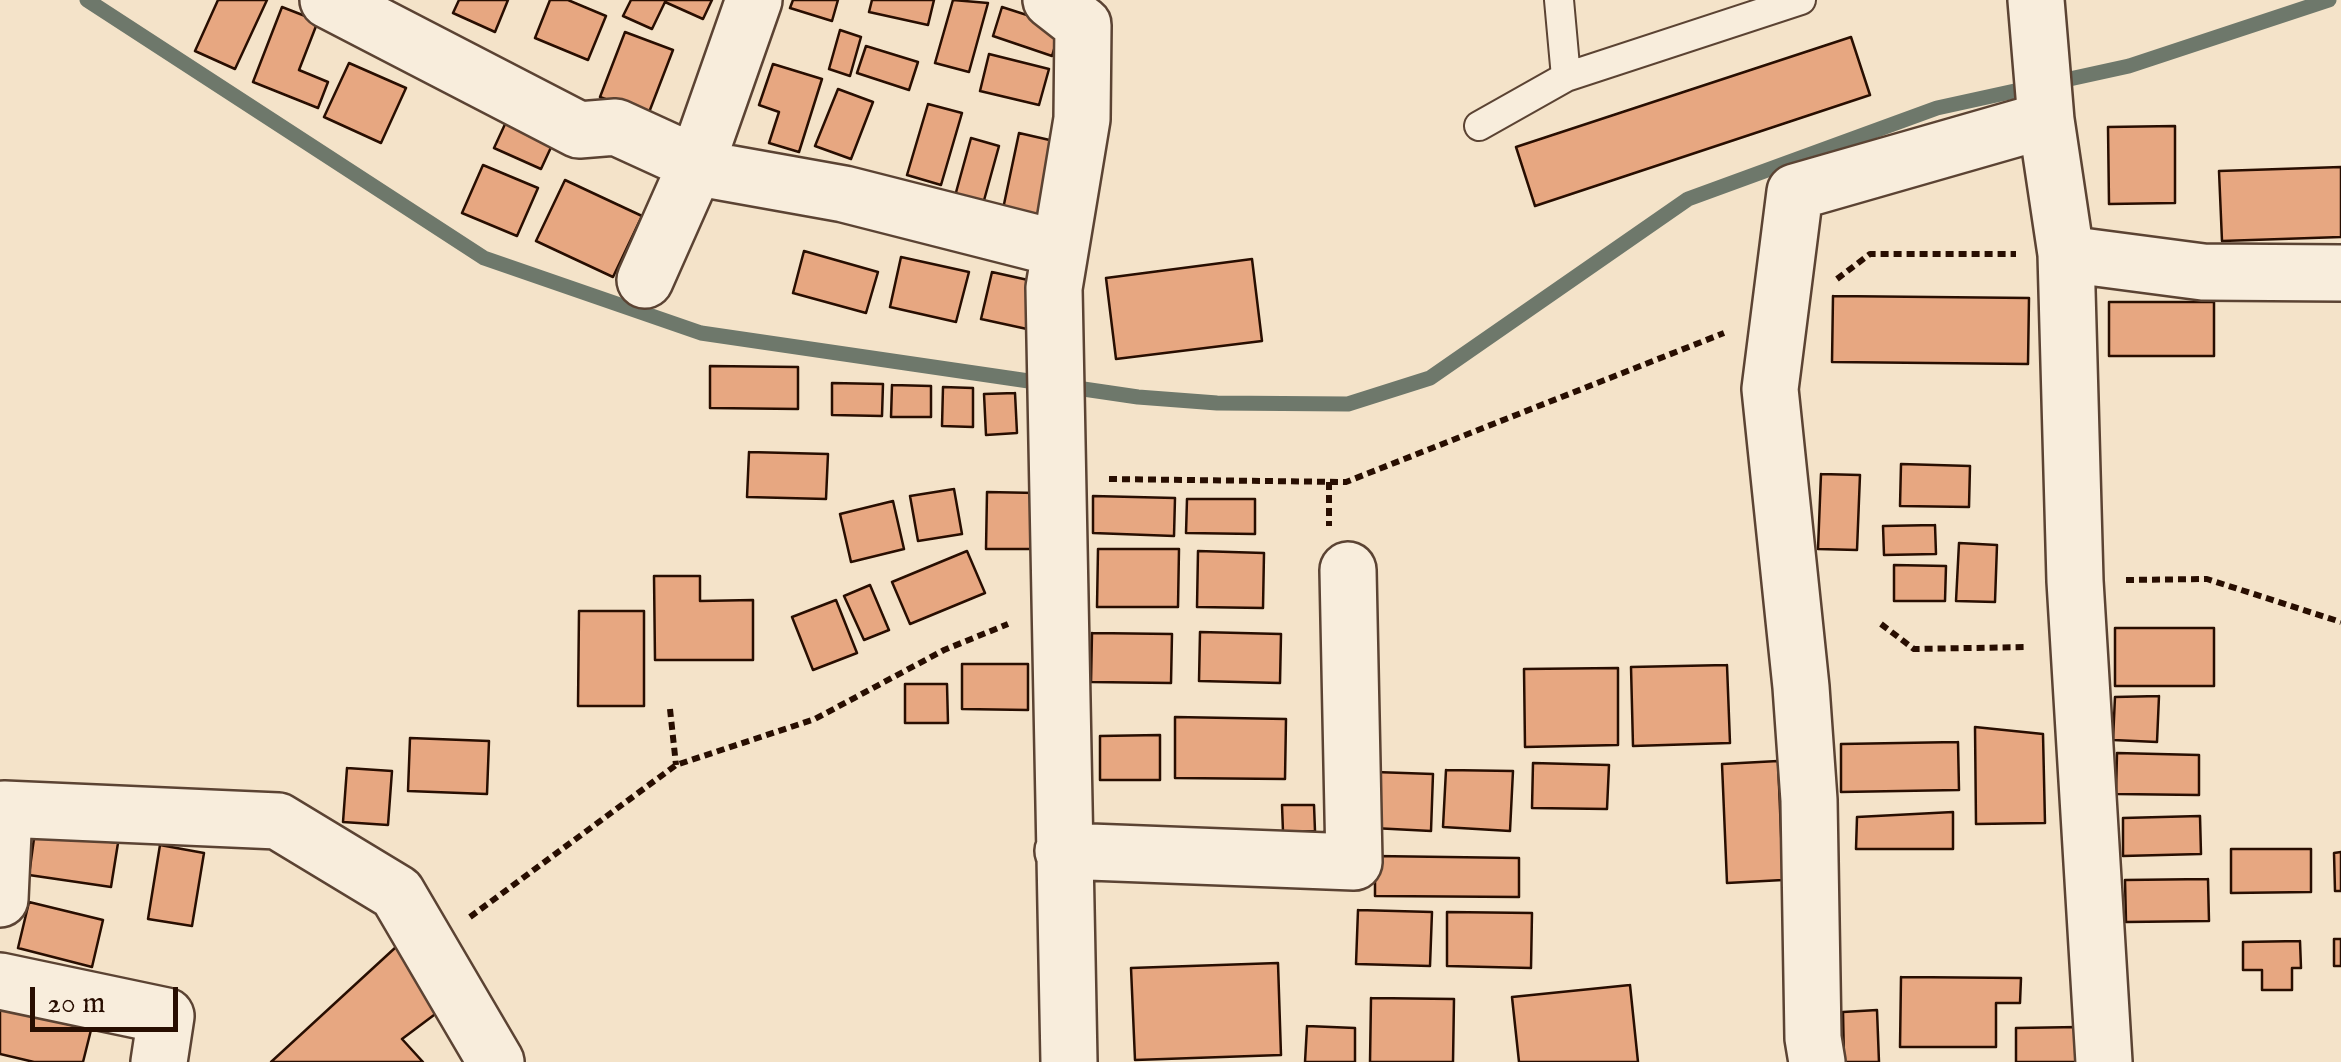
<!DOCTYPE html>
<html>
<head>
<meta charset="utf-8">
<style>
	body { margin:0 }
	#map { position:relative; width:2341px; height:1062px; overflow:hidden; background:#f4e3c9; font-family:"IM FELL English",serif }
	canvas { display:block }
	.scale { position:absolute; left:30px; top:987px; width:148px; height:45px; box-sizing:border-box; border:5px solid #280e01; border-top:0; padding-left:12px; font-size:30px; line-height:35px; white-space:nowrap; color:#280e01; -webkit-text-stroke:8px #f8eddc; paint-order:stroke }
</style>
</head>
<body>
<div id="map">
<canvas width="2341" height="1062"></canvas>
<div class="scale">20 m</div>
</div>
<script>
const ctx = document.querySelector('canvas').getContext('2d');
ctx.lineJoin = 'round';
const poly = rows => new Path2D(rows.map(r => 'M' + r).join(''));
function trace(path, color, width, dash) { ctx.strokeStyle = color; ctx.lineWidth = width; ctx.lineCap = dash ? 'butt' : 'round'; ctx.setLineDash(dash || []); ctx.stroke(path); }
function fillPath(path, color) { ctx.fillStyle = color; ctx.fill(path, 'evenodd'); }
trace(poly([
	[87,0,484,258,701,333,1138,397,1217,403,1348,404,1430,378,1688,199,1937,108,2129,66,2329,0]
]), '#6e786b', 15);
const building = poly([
	[218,0,267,0,235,69,195,51,218,0],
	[459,0,508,0,495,32,453,13,459,0],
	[550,0,568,0,606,16,588,60,535,38,550,0],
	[631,0,712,0,703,19,665,2,652,29,623,16,631,0],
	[793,0,838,0,832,21,790,8,793,0],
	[872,0,934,0,928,25,869,12,872,0],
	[953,0,988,3,969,72,935,63,953,0],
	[282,7,318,21,299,70,328,82,318,108,253,82,282,7],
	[1002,7,1061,26,1052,56,993,36,1002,7],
	[840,30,861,37,850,76,829,69,840,30],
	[625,32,673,50,648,115,600,97,625,32],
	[1851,37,1870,95,1535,206,1516,147,1851,37],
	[866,46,918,62,909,90,857,73,866,46],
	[989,54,1049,69,1039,105,980,91,989,54],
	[349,63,406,88,381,143,324,117,349,63],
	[773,64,822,79,799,152,769,143,779,112,759,105,773,64],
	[838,89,873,102,851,159,815,146,838,89],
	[928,104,962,113,941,185,907,175,928,104],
	[506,122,553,143,541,169,494,148,506,122],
	[2175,126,2175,203,2109,204,2108,127,2175,126],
	[1019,133,1054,141,1037,217,1003,209,1019,133],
	[971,138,999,146,983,204,955,196,971,138],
	[483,165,538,188,517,236,462,213,483,165],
	[2341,167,2341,237,2222,241,2219,171,2341,167],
	[565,180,642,216,613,277,536,241,565,180],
	[804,251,878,272,866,313,793,293,804,251],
	[901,257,969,272,956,322,890,307,901,257],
	[1252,259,1262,341,1116,359,1106,278,1252,259],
	[992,272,1037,282,1027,329,981,319,992,272],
	[1833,296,2029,298,2028,364,1832,362,1833,296],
	[2109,302,2214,302,2214,356,2109,356,2109,302],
	[710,366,798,367,798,409,710,408,710,366],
	[832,383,883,384,882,416,832,415,832,383],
	[892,385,931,386,931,417,891,417,892,385],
	[943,387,973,388,973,427,942,426,943,387],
	[1015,393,1017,433,986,435,984,394,1015,393],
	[749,452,828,454,826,499,747,497,749,452],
	[1901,464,1970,466,1969,507,1900,506,1901,464],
	[1821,474,1860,475,1857,550,1818,549,1821,474],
	[954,489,962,534,918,541,910,496,954,489],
	[987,492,1037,493,1036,549,986,549,987,492],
	[1093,496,1175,498,1174,536,1093,533,1093,496],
	[1187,499,1255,499,1255,534,1186,533,1187,499],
	[893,501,904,549,851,562,840,514,893,501],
	[1935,525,1936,554,1884,555,1883,526,1935,525],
	[1959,543,1997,545,1995,602,1956,601,1959,543],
	[1098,549,1179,549,1178,607,1097,607,1098,549],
	[967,551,985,593,910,624,892,582,967,551],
	[1198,551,1264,553,1263,608,1197,607,1198,551],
	[1894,565,1946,566,1945,601,1894,601,1894,565],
	[654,576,700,576,700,601,753,600,753,660,655,660,654,576],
	[870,585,889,630,864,640,844,596,870,585],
	[836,600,857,653,813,670,792,617,836,600],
	[579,611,644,611,644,706,578,706,579,611],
	[2115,628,2214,628,2214,686,2115,686,2115,628],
	[1200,632,1281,634,1280,683,1199,681,1200,632],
	[1092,633,1172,634,1171,683,1091,682,1092,633],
	[962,664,1028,664,1028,710,962,709,962,664],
	[1727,665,1730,743,1633,746,1631,667,1727,665],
	[1618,668,1618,745,1525,747,1524,669,1618,668],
	[905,684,947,684,948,723,905,723,905,684],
	[2159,696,2157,742,2113,740,2115,697,2159,696],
	[1175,717,1286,719,1285,779,1175,778,1175,717],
	[1975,727,2043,734,2045,823,1976,824,1975,727],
	[1160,735,1160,780,1100,780,1100,736,1160,735],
	[410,738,489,741,487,794,408,791,410,738],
	[1958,742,1959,790,1841,792,1841,744,1958,742],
	[2117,753,2199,755,2199,795,2116,794,2117,753],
	[1778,761,1783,880,1727,883,1722,764,1778,761],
	[1533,763,1609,765,1607,809,1532,808,1533,763],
	[347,768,392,771,388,825,343,822,347,768],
	[1446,770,1513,771,1510,831,1443,827,1446,770],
	[1375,772,1433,774,1431,831,1373,828,1375,772],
	[1282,805,1314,805,1315,831,1283,832,1282,805],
	[1953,812,1953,849,1856,849,1857,817,1953,812],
	[2200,816,2201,854,2123,856,2123,818,2200,816],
	[35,831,118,843,111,887,29,875,35,831],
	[160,845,204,853,192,926,148,919,160,845],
	[2231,849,2311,849,2311,892,2231,893,2231,849],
	[2341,852,2341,891,2335,891,2334,853,2341,852],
	[1375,856,1519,858,1519,897,1375,896,1375,856],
	[2208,879,2209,921,2126,922,2125,880,2208,879],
	[29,902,103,920,92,967,18,948,29,902],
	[1358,910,1432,912,1430,966,1356,964,1358,910],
	[1447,912,1532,913,1531,968,1447,966,1447,912],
	[2334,939,2341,939,2341,966,2334,966,2334,939],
	[2300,941,2301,968,2292,968,2292,990,2262,990,2262,970,2243,970,2243,942,2300,941],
	[396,947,442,1009,402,1039,423,1062,271,1062,396,947],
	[1278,963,1281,1055,1135,1060,1131,968,1278,963],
	[1901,977,2021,978,2020,1003,1996,1003,1996,1047,1900,1047,1901,977],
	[1630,985,1638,1062,1519,1062,1512,997,1630,985],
	[1371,998,1454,999,1453,1062,1370,1062,1371,998],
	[0,1007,91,1030,83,1062,34,1062,0,1054,0,1007],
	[1877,1010,1879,1062,1844,1062,1843,1012,1877,1010],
	[1307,1026,1355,1028,1355,1062,1305,1062,1307,1026],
	[2079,1027,2079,1062,2016,1062,2016,1028,2079,1027]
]);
fillPath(building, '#e7a781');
trace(building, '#280e01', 2.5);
const lane = poly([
	[1559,0,1566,77,1801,0],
	[1479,126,1566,77]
]);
const street = poly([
	[328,0,579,130,616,127,710,170,844,194,1060,249],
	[1051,0,1083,25,1082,119,1054,288,1069,1062],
	[2036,0,2046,120,2066,254,2075,581,2104,1062],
	[2066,254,2203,272,2341,273],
	[645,280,696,165,754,0],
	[1063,851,1354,862,1348,570],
	[0,899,4,809,278,821,397,893,496,1062],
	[0,981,166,1016,159,1062],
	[1817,1062,1813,1038,1809,800,1801,687,1770,389,1795,192,2046,120]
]);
trace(lane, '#5b4333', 32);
trace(street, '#5b4333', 60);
trace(poly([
	[1837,279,1870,254,2016,254],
	[1109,479,1346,482,1724,333],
	[1329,482,1329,526],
	[2126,580,2207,579,2341,622],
	[1881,624,1914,649,2027,647],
	[670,709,676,765],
	[470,917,676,765,815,719,944,650,1008,624]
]), '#280e01', 6, [8, 5]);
trace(lane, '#f8eddc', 28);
trace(street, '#f8eddc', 55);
</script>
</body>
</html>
